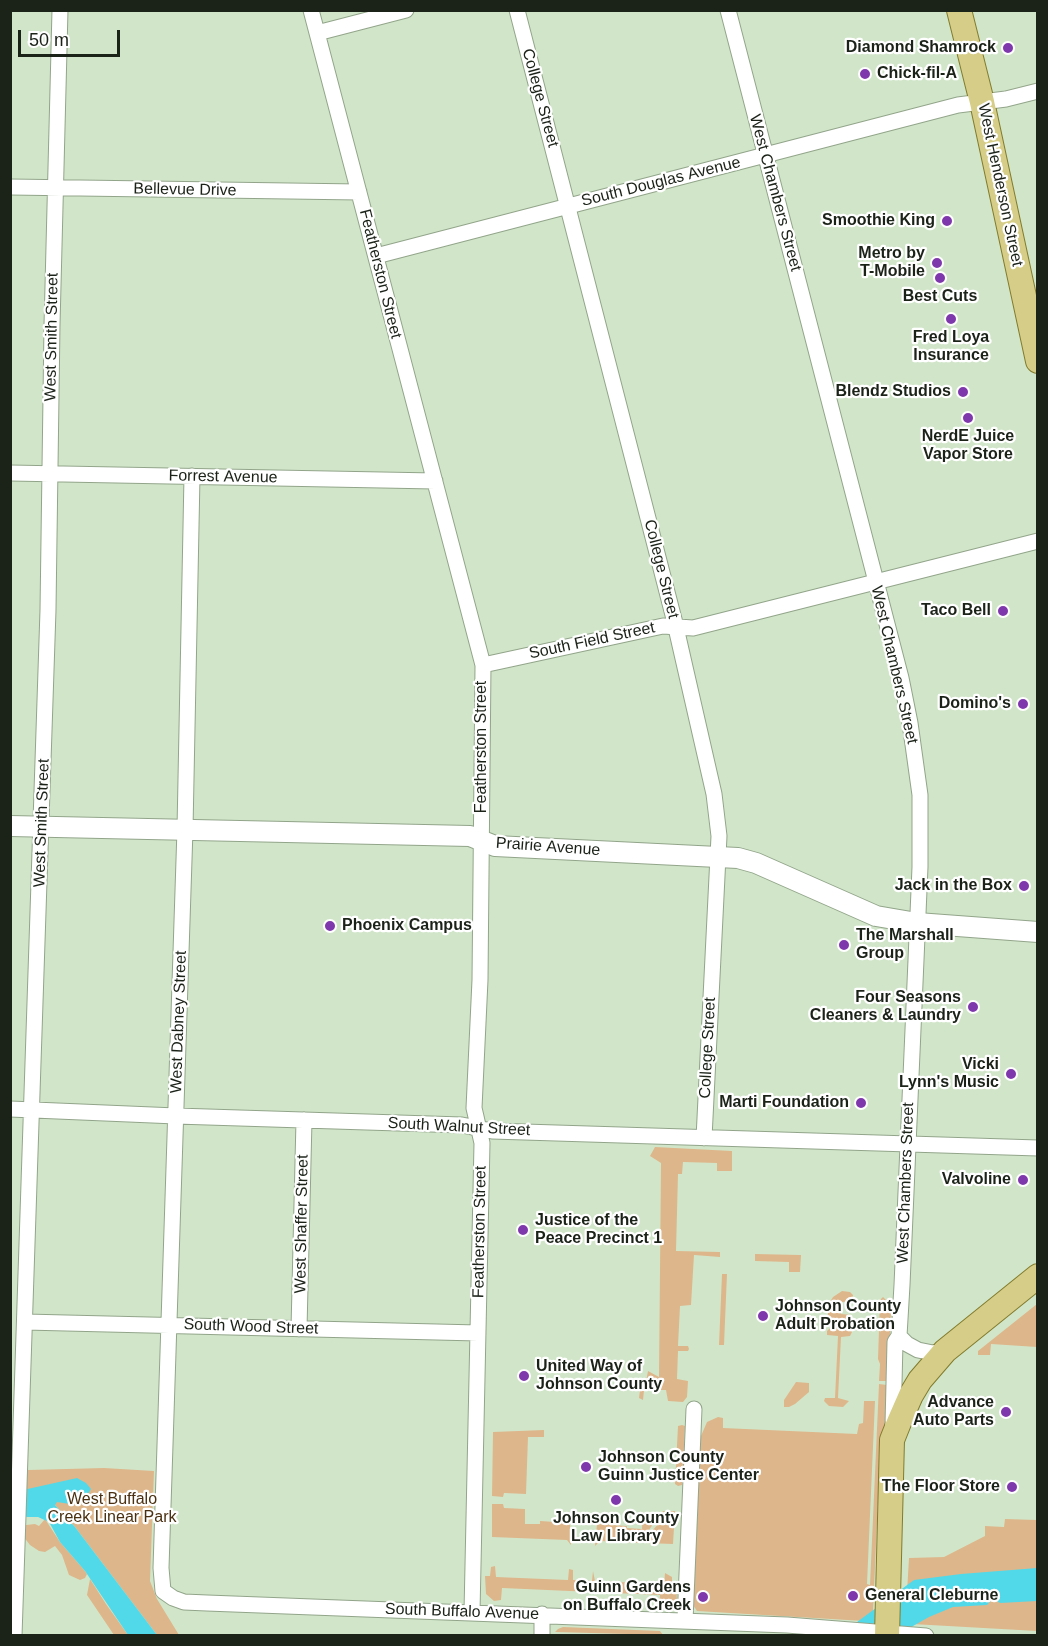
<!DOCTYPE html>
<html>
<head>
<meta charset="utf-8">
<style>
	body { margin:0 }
	#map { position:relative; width:1048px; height:1646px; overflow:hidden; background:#d1e6c9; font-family:Helvetica,sans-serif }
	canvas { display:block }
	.frame { position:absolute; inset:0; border:12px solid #1b2218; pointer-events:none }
	.scale { position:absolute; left:18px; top:30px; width:102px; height:27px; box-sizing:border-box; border:3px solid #1b2218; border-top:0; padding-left:8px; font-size:18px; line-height:21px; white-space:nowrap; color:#1b2218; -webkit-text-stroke:4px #fff; paint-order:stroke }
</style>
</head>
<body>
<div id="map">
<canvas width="1048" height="1646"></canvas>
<div class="frame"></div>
<div class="scale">50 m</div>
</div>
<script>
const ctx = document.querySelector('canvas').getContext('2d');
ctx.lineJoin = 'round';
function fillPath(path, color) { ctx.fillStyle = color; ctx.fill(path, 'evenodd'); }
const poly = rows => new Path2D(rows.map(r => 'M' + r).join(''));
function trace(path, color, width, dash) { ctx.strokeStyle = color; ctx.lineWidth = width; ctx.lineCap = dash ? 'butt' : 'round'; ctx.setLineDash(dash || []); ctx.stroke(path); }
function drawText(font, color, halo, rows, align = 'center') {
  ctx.font = font + ' Helvetica,sans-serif'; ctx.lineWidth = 4.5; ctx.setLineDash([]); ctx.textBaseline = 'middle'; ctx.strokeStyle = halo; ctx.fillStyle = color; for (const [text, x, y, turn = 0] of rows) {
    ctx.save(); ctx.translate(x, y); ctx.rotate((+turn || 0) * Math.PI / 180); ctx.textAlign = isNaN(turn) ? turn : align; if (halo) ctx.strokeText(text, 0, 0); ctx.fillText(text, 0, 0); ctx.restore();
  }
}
fillPath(poly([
	[655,1147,732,1151,732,1171,717,1171,717,1163,683,1162,682,1174,678,1174,676,1251,720,1252,720,1257,694,1255,691,1305,680,1306,678,1346,688,1346,689,1349,688,1351,678,1351,677,1379,688,1381,687,1397,683,1402,668,1401,666,1390,644,1390,643,1400,639,1398,640,1390,646,1382,648,1371,659,1377,661,1163,650,1156],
	[755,1254,801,1255,800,1272,789,1272,789,1262,755,1261],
	[722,1274,727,1274,724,1345,719,1345],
	[842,1291,850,1292,853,1295,852,1303,842,1302,841,1314,851,1315,853,1320,849,1323,831,1323,828,1319,828,1305,833,1297],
	[883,1297,888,1302,891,1312,888,1381,879,1381,880,1364,878,1359,880,1300],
	[1037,1304,1037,1347,991,1344,990,1355,978,1355,978,1351],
	[831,1327,849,1328,852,1332,850,1336,841,1337,838,1398,849,1401,843,1407,829,1406,824,1401,825,1398,835,1398,838,1336,827,1335,827,1331],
	[796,1382,809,1383,809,1392,795,1404,789,1407,784,1407,784,1400],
	[879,1384,887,1385,887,1412,880,1453,873,1612,864,1621,697,1611,693,1605,701,1436,707,1422,718,1417,723,1418,723,1428,857,1434,859,1424,863,1423,864,1401,875,1401,867,1584,870,1585],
	[682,1425,685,1426,682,1485,678,1486,675,1484,678,1426],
	[544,1430,544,1437,528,1437,526,1494,504,1493,503,1497,492,1496,493,1432],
	[11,1466,28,1470,104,1468,154,1471,150,1581,157,1599,179,1635,157,1635,75,1527,55,1505,11,1485],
	[492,1504,503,1504,504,1508,525,1509,525,1524,540,1524,540,1521,570,1523,571,1545,567,1540,492,1537],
	[663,1511,675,1511,673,1544,645,1543,644,1540,659,1523],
	[643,1512,645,1514,657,1515,658,1517,640,1543,600,1541,595,1546,597,1524,627,1526,627,1528,642,1529],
	[45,1519,60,1542,85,1571,87,1574,85,1578,80,1580,69,1575,62,1555,55,1546,45,1552,39,1551,30,1545,23,1536,26,1525,35,1524,39,1526],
	[1005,1519,1037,1520,1037,1631,912,1624,906,1609,909,1558,944,1557,985,1536,985,1526,1004,1527],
	[495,1566,496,1577,568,1580,569,1569,573,1570,573,1580,592,1581,593,1571,595,1581,664,1584,665,1573,672,1577,672,1584,676,1584,677,1600,673,1606,665,1609,659,1607,660,1595,502,1588,501,1600,494,1601,486,1594,485,1576,490,1576,491,1567],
	[90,1579,106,1604,128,1635,114,1635,87,1595],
	[563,1627,660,1631,663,1635,555,1632,558,1629]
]), '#deb68b');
fillPath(poly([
	[77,1478,86,1483,91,1489,86,1497,70,1504,57,1502,55,1505,75,1527,157,1635,128,1635,85,1571,60,1542,49,1522,38,1517,27,1517,11,1511,10,1485,23,1490],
	[1037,1568,1037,1601,1000,1603,993,1598,987,1605,953,1607,929,1617,897,1635,820,1636,857,1622,914,1580,961,1574]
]), '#51d9e9');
const minor = poly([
	[311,10,483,665,480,980,474,1108,482,1143,472,1612],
	[517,10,674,619,714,794,719,836,704,1138],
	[728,10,901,678,910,723,920,795,920,867,902,1285,899,1336,895,1342,893,1425],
	[317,33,406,10],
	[10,187,359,192],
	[376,256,958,105,1006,99,1038,91],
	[10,473,435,481],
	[192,476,185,829,161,1568,163,1591,173,1598,184,1602,207,1603,787,1625,926,1636],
	[483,665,663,626,693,628,1038,541],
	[10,1109,176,1116,462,1125,492,1131,1038,1148],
	[25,1322,478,1333],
	[299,1329,304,1120],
	[899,1336,907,1344,918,1350,933,1353,945,1351],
	[685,1621,694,1409],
	[14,1636,48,610,52,325,60,10],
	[542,1636,542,1614]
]);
const tertiary = poly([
	[10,826,470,836,495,846,738,858,756,863,876,916,917,923,1038,932]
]);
const primary = poly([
	[959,10,982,102,1038,361],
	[887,1636,892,1440,900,1420,911,1395,920,1380,945,1351,1038,1276]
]);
trace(minor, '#92a58a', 17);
trace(tertiary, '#92a58a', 22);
trace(primary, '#827b2d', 26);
trace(minor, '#fff', 15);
trace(tertiary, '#fff', 20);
trace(primary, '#d5cd88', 24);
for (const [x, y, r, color] of [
	[1008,48,6,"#7f38ab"],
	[865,74,6,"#7f38ab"],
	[947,221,6,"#7f38ab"],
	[937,263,6,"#7f38ab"],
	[940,278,6,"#7f38ab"],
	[951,319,6,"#7f38ab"],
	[963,392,6,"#7f38ab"],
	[968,418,6,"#7f38ab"],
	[1003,611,6,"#7f38ab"],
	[1023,704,6,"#7f38ab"],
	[1024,886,6,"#7f38ab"],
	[330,926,6,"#7f38ab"],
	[844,945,6,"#7f38ab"],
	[973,1007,6,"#7f38ab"],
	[1011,1074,6,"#7f38ab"],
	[861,1103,6,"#7f38ab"],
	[1023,1180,6,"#7f38ab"],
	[523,1230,6,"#7f38ab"],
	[763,1316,6,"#7f38ab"],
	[524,1376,6,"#7f38ab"],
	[1006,1412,6,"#7f38ab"],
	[586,1467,6,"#7f38ab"],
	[1012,1487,6,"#7f38ab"],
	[616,1500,6,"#7f38ab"],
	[853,1596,6,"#7f38ab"],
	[703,1597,6,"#7f38ab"]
]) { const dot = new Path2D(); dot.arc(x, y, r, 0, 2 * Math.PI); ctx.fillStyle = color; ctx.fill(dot); trace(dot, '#fff', 2); }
drawText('bold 16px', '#1b2218', '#fff', [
	["Diamond Shamrock",996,48],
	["Chick-fil-A",877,74,"left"],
	["Smoothie King",935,221],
	["Metro by",925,254],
	["T-Mobile",925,272],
	["Best Cuts",940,297,"center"],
	["Fred Loya",951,338,"center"],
	["Insurance",951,356,"center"],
	["Blendz Studios",951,392],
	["NerdE Juice",968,437,"center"],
	["Vapor Store",968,455,"center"],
	["Taco Bell",991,611],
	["Domino's",1011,704],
	["Jack in the Box",1012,886],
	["Phoenix Campus",342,926,"left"],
	["The Marshall",856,936,"left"],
	["Group",856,954,"left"],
	["Four Seasons",961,998],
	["Cleaners & Laundry",961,1016],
	["Vicki",999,1065],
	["Lynn's Music",999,1083],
	["Marti Foundation",849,1103],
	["Valvoline",1011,1180],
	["Justice of the",535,1221,"left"],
	["Peace Precinct 1",535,1239,"left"],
	["Johnson County",775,1307,"left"],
	["Adult Probation",775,1325,"left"],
	["United Way of",536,1367,"left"],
	["Johnson County",536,1385,"left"],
	["Advance",994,1403],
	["Auto Parts",994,1421],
	["Johnson County",598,1458,"left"],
	["Guinn Justice Center",598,1476,"left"],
	["The Floor Store",1000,1487],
	["Johnson County",616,1519,"center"],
	["Law Library",616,1537,"center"],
	["Guinn Gardens",691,1588],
	["on Buffalo Creek",691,1606],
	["General Cleburne",865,1596,"left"]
], 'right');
drawText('16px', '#1b2218', '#fff', [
	["College Street",540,98,75],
	["South Douglas Avenue",661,182,-14],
	["West Henderson Street",1000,185,78],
	["Bellevue Drive",185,190,1],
	["West Chambers Street",775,193,75],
	["Featherston Street",380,274,76],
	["West Smith Street",52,337,-89],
	["Forrest Avenue",223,477,1],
	["College Street",661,569,76],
	["South Field Street",592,641,-12],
	["West Chambers Street",894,665,77],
	["Featherston Street",482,747,-90],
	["West Smith Street",42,823,-88],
	["Prairie Avenue",548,847,4],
	["West Dabney Street",179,1022,-88],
	["College Street",708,1048,-87],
	["South Walnut Street",459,1127,3],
	["West Chambers Street",906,1183,-88],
	["West Shaffer Street",302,1224,-89],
	["Featherston Street",480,1232,-89],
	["South Wood Street",251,1327,2],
	["South Buffalo Avenue",462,1612,2]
]);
drawText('16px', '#4a3011', '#fff', [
	["West Buffalo",112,1500],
	["Creek Linear Park",112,1518]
]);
</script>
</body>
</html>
